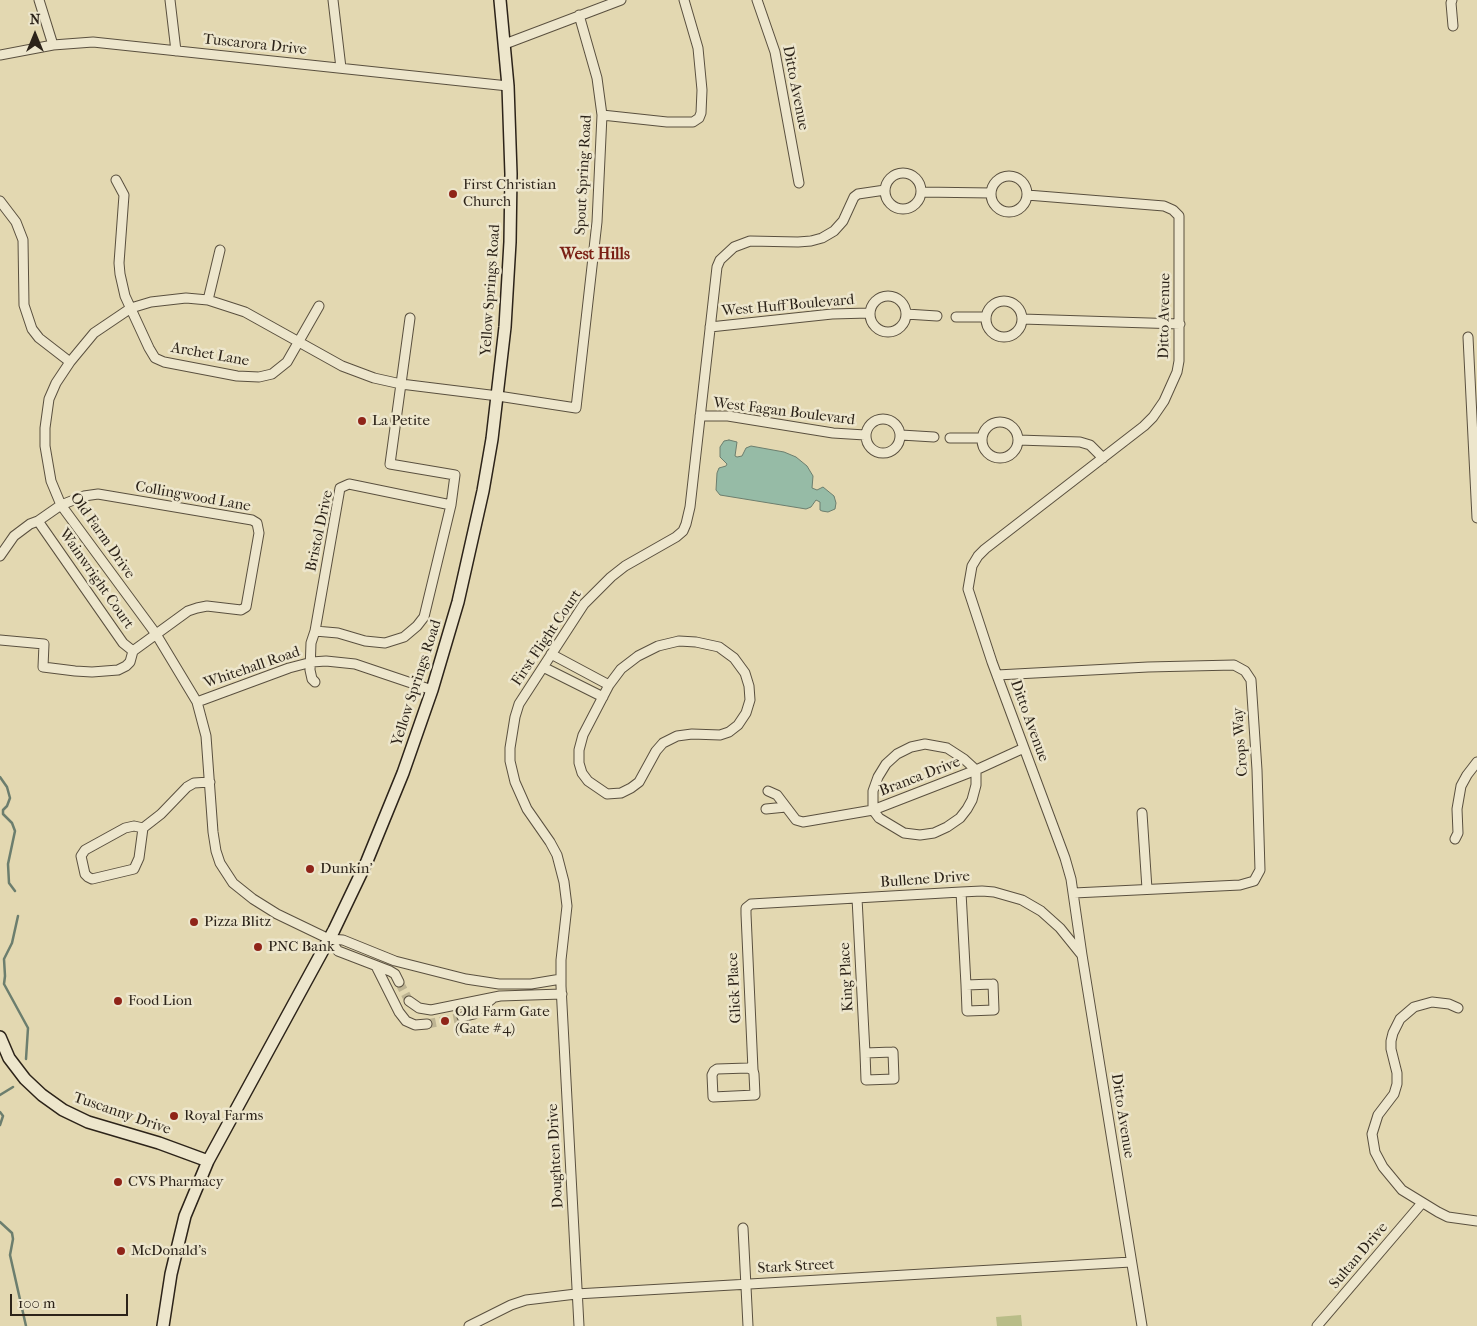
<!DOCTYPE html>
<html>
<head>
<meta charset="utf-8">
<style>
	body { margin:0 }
	#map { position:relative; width:1477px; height:1326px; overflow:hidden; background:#e3d8b1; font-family:"IM FELL French Canon",serif }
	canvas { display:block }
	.north { position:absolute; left:10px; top:10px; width:50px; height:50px; -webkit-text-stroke:4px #ede6cc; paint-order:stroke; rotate:0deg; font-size:14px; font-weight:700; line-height:20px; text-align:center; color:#2c2319 }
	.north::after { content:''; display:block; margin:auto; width:18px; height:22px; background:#2c2319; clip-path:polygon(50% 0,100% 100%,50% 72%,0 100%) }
	.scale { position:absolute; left:10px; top:1294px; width:118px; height:22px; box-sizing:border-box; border:2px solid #2c2319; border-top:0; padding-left:6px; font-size:15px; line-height:18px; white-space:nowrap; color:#2c2319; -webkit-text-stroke:4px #ede6cc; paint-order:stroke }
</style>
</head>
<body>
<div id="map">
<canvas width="1477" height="1326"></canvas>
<div class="north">N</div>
<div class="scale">100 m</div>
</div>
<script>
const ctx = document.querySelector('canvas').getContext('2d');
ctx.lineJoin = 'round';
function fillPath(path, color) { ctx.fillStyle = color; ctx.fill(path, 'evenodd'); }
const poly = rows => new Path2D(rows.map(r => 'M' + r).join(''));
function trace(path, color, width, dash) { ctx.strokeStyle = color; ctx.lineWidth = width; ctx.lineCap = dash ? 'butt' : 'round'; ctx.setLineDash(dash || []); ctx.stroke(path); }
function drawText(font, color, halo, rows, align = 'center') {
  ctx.font = font + ' "IM FELL French Canon",serif'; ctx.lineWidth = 5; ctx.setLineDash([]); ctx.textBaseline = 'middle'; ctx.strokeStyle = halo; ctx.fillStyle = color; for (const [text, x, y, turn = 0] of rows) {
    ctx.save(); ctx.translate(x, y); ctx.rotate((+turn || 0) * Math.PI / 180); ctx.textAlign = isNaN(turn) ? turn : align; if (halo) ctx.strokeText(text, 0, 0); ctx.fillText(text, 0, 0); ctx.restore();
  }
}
fillPath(poly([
	[1021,1315,1022,1326,997,1326,996,1317]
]), '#b9bd88');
const water = poly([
	[729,440,737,442,735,456,737,457,742,456,746,448,751,446,784,452,796,457,807,466,813,476,812,488,817,490,823,487,834,496,836,503,835,509,828,512,822,511,820,510,820,502,816,500,811,507,806,509,720,495,716,490,717,473,719,468,726,466,727,464,720,457,720,447,724,441,729,440]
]);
fillPath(water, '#96bba6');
trace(water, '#6c7e6e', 1);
trace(poly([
	[0,777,7,787,10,798,7,806,3,810,3,814,12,823,15,831,8,864,9,883,15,891],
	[18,916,12,943,4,959,5,976,4,984,28,1028,26,1059],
	[0,1095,13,1087],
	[0,1112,3,1116,0,1125],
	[0,1222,12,1233,13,1239,10,1255,26,1326]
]), '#6c7e6e', 2.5);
trace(poly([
	[399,982,409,1001],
	[427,1024,462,1017]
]), '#beb493', 9, [9, 4.5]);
const street = poly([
	[39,0,53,45],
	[170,0,176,51],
	[333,0,341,68],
	[757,0,775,52,799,183],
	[1452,0,1451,3,1453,26],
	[505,44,621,0],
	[0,55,53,45,93,42,508,86],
	[602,115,667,122,693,122,699,118,701,113,702,90,698,48,684,0],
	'885 191a18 18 0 1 1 36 0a18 18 0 1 1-36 0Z',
	'991 194a18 18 0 1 1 36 0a18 18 0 1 1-36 0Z',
	[116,180,124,195,119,263,120,274,125,296,149,348,155,358,164,362,237,376,259,377,272,374,287,362,319,306],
	[921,192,991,193],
	[1027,195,1164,206,1173,210,1179,216,1179,361,1177,372,1164,401,1153,417,1144,426,985,549,978,556,972,566,968,589,992,662,1065,858,1071,879,1082,955,1142,1326],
	[0,201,16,222,23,240,24,305,32,329,39,338,70,362],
	'870 314a18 18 0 1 1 36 0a18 18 0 1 1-36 0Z',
	[208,300,220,250],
	'986 319a18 18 0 1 1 36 0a18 18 0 1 1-36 0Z',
	[906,314,937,316],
	[956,317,986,317],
	[1022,319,1180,324],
	[710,327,832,314,869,313],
	[1468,337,1477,518],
	[700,416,728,416,833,433,865,435],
	'866 436a17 17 0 1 1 34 0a17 17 0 1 1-34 0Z',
	'982 440a18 18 0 1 1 36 0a18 18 0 1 1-36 0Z',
	[901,435,934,437],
	[950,438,982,438],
	[1018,440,1080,442,1090,445,1103,458],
	[38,521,61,505,84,496,98,494,252,520,257,523,259,533,246,607,241,610,207,606,197,608,188,611,133,651],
	[0,556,14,536,30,524,38,521,123,643,133,651,130,662,126,666,118,670,92,672,75,671,43,667,44,644,0,640],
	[315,631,340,488,349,484,451,505],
	[679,641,696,642,719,647,734,658,745,673,749,686,750,700,746,713,738,725,729,732,720,735,692,734,677,736,663,743,656,751,639,782,631,788,621,793,607,794,588,781,582,773,579,763,579,750,583,735,609,685,621,669,638,656,658,646,679,641],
	[551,654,609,685],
	[543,667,603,697],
	[997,675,1148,667,1234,665,1245,671,1251,680,1257,770,1260,870,1254,881,1240,885,1074,893],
	[315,682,312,679,310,670,311,643,315,631,338,633,365,641,385,643,404,637,417,626,424,617,451,505,455,475,390,464,410,318],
	[197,702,289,668,312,662,326,661,355,664,432,690],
	[925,744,947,748,964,759,976,770,976,785,972,800,967,809,960,818,947,827,934,833,920,835,904,833,879,818,873,810,873,791,878,777,886,764,897,754,911,747,925,744],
	[768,791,777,795,796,820,803,822,873,810,976,770,1024,748],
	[766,809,786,807],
	[1142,813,1147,889],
	[143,828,134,826,125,828,85,850,81,856,85,874,88,877,92,879,134,869,139,858,143,828,161,814,187,787,194,783,210,782],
	[1455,839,1458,833,1457,809,1461,786,1467,775,1477,762],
	[961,892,966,985],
	[857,898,865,1053],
	[329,939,338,951,390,971,395,974,399,982],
	[376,966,399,1012,406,1021,415,1025,427,1024],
	[561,979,531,984,499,984,466,979,395,961,343,940,329,939,277,914,253,899,233,883,220,863,216,851,213,832,206,736,197,702,156,634,61,505,51,481,45,446,45,428,49,399,56,383,70,362,94,333,131,308,151,302,186,298,208,300,245,312,342,366,374,378,401,384,498,396,576,408,597,222,602,115,597,78,579,15],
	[993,984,994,1010,967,1011,966,985,993,984],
	[409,1001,419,1008,431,1010,500,996,562,994],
	[1458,1008,1449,1004,1432,1002,1414,1007,1400,1019,1393,1033,1391,1041,1391,1049,1397,1073,1397,1084,1394,1094,1378,1115,1372,1134,1375,1152,1383,1167,1402,1190,1438,1212,1448,1217,1477,1221],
	[462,1017,474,1014,493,998],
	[893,1052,894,1079,866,1080,865,1053,893,1052],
	[748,1068,753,1070,754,1074,755,1095,713,1097,712,1075,714,1071,717,1069,748,1068],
	[753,1070,746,914,746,908,751,904,961,892,982,891,994,892,1022,900,1041,911,1060,928,1081,954],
	[743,1228,748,1326],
	[469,1326,511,1305,526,1300,576,1294,1131,1262],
	[579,1326,561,986,561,960,567,906,564,882,557,855,550,842,527,809,515,782,510,761,510,748,515,717,519,704,584,604,611,577,625,566,676,537,683,531,686,524,690,507,717,267,720,260,734,247,750,241,798,242,811,241,822,238,834,231,843,221,854,197,858,194,885,190],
	[1317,1326,1422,1203]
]);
const secondary = poly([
	[0,1037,9,1058,25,1079,42,1095,63,1110,88,1122,159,1143,208,1161],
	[163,1326,171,1274,185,1216,208,1161,334,930,367,861,403,773,432,690,458,602,483,491,492,439,505,327,510,242,511,174,508,86,500,0]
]);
trace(street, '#5a503f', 11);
trace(secondary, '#2c2319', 14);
trace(street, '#ede6cc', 9);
trace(secondary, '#ede6cc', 11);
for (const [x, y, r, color] of [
	[453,194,5,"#8f2418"],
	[362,421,5,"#8f2418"],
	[310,869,5,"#8f2418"],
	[194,922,5,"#8f2418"],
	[258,947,5,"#8f2418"],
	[118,1001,5,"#8f2418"],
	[445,1021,5,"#8f2418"],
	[174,1116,5,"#8f2418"],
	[118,1182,5,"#8f2418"],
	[121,1251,5,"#8f2418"]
]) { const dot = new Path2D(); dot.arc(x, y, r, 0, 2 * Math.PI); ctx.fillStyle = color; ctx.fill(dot); trace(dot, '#ede6cc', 2); }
drawText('15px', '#2c2319', '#ede6cc', [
	["Tuscarora Drive",255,45,6],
	["Ditto Avenue",795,88,79],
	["Spout Spring Road",584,175,-87],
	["Yellow Springs Road",491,290,-86],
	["West Huff Boulevard",788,306,-5],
	["Ditto Avenue",1165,316,-89],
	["Archet Lane",210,355,10],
	["West Fagan Boulevard",784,412,7],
	["Collingwood Lane",193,497,10],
	["Bristol Drive",320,531,-78],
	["Old Farm Drive",102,536,55],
	["Wainwright Court",96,579,55],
	["First Flight Court",547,638,-56],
	["Whitehall Road",252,668,-19],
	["Yellow Springs Road",417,683,-72],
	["Ditto Avenue",1029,721,70],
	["Crops Way",1241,742,-94],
	["Branca Drive",920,777,-21],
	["Bullene Drive",925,880,-4],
	["King Place",847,977,-93],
	["Glick Place",735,988,-93],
	["Tuscanny Drive",122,1114,19],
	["Ditto Avenue",1122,1116,81],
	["Doughten Drive",556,1156,-93],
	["Sultan Drive",1359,1256,-50],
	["Stark Street",796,1267,-3]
]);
drawText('15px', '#2c2319', '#ede6cc', [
	["First Christian",463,185],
	["Church",463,202],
	["La Petite",372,421],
	["Dunkin'",320,869],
	["Pizza Blitz",204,922],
	["PNC Bank",268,947],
	["Food Lion",128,1001],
	["Old Farm Gate",455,1012],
	["(Gate #4)",455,1029],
	["Royal Farms",184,1116],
	["CVS Pharmacy",128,1182],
	["McDonald's",131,1251]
], 'left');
drawText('bold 16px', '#7a1f14', '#ede6cc', [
	["West Hills",595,255]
]);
</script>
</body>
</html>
